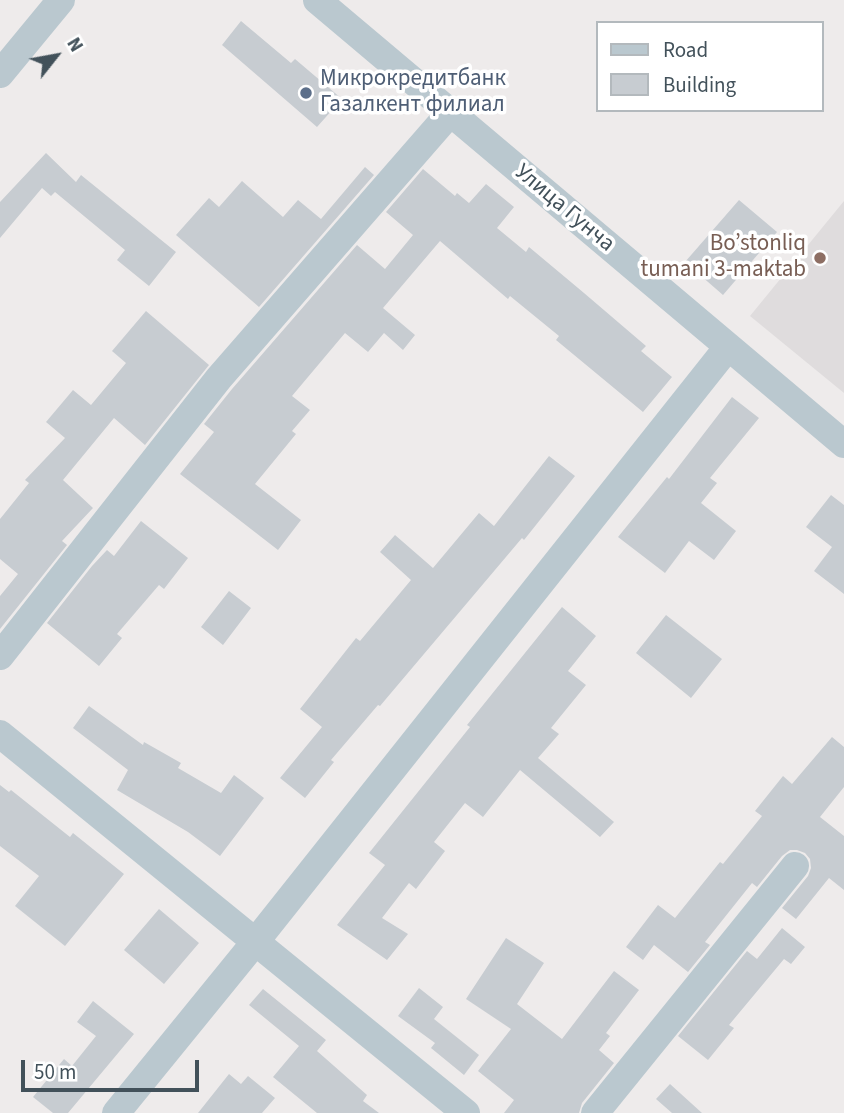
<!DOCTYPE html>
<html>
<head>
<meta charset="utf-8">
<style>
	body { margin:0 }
	#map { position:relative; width:844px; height:1113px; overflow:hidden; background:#eeebeb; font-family:"Source Sans 3",sans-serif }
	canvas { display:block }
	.legend { position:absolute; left:596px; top:21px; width:228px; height:91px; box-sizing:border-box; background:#fff; border:2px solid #b3b9bd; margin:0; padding:9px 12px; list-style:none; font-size:21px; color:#42515a }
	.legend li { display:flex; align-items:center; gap:14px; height:35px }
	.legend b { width:35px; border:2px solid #b3b9bd }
	.north { position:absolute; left:21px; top:21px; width:70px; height:70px; -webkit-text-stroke:5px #fff; paint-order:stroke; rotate:59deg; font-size:19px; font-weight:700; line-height:28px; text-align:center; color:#42515a }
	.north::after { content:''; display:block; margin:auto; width:24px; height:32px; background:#42515a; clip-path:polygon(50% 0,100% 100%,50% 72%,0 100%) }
	.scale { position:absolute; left:21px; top:1060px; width:178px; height:32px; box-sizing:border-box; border:4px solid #42515a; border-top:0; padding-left:9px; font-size:21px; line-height:24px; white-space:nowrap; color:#42515a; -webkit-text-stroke:5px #fff; paint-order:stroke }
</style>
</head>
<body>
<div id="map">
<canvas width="844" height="1113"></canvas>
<ul class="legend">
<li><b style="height:9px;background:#bac8cf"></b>Road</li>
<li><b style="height:19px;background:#c7ccd1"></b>Building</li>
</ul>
<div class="north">N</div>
<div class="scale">50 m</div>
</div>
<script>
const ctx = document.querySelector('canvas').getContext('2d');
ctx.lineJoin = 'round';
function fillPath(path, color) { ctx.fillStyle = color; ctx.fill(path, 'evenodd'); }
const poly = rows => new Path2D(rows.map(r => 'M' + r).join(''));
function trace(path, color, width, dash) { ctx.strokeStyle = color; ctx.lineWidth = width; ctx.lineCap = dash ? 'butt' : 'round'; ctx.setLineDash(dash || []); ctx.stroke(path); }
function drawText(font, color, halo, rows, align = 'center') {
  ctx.font = font + ' "Source Sans 3",sans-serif'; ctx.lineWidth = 7; ctx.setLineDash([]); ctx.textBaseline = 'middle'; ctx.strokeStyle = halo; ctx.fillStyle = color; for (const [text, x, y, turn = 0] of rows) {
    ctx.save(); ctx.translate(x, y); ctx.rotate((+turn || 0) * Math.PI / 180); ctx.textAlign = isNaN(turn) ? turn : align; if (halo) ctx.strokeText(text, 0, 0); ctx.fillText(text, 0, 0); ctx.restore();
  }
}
fillPath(poly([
	[844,201,844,393,750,316]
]), '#dfdcdd');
fillPath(poly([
	[241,21,291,63,295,59,342,99,317,127,222,45],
	[46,153,76,182,81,175,176,252,149,286,117,260,125,250,55,192,51,196,42,188,0,238,0,202],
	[365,167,374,175,259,307,176,235,209,198,219,207,242,181,283,217,298,200,321,219],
	[423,169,455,196,457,193,469,203,486,184,514,207,497,228,526,252,529,247,584,293,646,346,641,351,672,377,643,412,556,340,559,336,510,296,508,299,440,241,383,308,415,335,403,350,384,333,368,352,345,333,292,396,310,410,292,431,296,434,255,484,301,520,278,550,180,474,214,432,204,424,232,389,357,245,385,269,413,235,386,212],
	[739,200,777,232,723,295,685,262],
	[146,311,209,365,145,445,114,418,63,480,93,508,62,541,67,545,0,629,0,596,18,574,0,559,0,519,29,483,25,480,65,438,46,422,73,390,91,405,126,363,112,351],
	[732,397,759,418,710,478,717,483,701,503,736,531,714,560,689,541,665,573,618,537,667,477,669,479],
	[549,456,575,476,524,540,522,538,380,706,378,705,331,760,334,762,305,798,280,778,322,727,300,709,356,638,360,641,411,580,380,552,395,535,433,568,479,513,494,526],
	[831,495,844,505,844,594,814,571,832,547,806,527],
	[141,521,188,558,164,589,159,585,117,634,122,638,99,666,47,623,92,566,107,550,114,556],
	[229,591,251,608,223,645,201,627],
	[562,607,596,636,568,671,586,685,551,728,559,734,538,758,614,822,600,837,520,770,483,817,465,803,434,842,445,851,416,889,409,883,382,918,408,934,387,960,337,925,385,865,369,853,470,727,467,725],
	[666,615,722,659,691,698,636,653],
	[89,706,143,745,144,742,181,763,178,768,221,793,234,775,264,798,220,856,188,832,117,790,128,770,73,728],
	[832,737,844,747,844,787,820,817,844,836,844,890,829,878,796,919,782,908,808,876,811,868,810,859,805,853,797,850,790,850,782,856,757,887,752,883,705,942,710,945,688,972,654,945,643,960,626,947,658,905,675,918,720,862,723,864,762,816,755,811,783,776,792,784],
	[0,785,9,792,11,790,70,837,73,833,124,874,65,946,15,906,39,876,0,846],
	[159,909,199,943,164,984,124,950],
	[782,928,805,947,791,964,784,959,729,1025,734,1028,708,1060,678,1036,747,951,757,959],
	[506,938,544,963,517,1004,562,1039,614,971,639,990,606,1033,610,1036,599,1050,614,1063,582,1103,579,1113,504,1113,514,1100,478,1071,511,1029,466,999],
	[419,988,443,1007,434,1019,479,1055,464,1075,431,1048,435,1043,398,1016],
	[263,989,326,1040,317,1051,367,1095,363,1101,379,1113,317,1113,273,1077,299,1046,249,1005],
	[93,1001,134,1034,68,1113,53,1113,33,1097,64,1059,72,1066,96,1036,77,1022],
	[229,1074,241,1084,248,1076,275,1098,262,1113,198,1113],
	[670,1084,702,1113,672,1113,656,1099]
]), '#c7ccd1');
trace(poly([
	[317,0,844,444],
	[0,74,61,0],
	[0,656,219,378,450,113],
	[0,734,466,1113],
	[116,1113,256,941,728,347],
	[595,1113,795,866]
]), '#bac8cf', 28);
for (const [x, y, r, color] of [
	[306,93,7,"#5c6f8a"],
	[820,258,7,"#8d6e63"]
]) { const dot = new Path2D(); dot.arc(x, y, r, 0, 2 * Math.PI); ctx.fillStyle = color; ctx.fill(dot); trace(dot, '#fff', 2.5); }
drawText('23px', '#4e5e75', '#fff', [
	["Микрокредитбанк",320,80],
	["Газалкент филиал",320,106]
], 'left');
drawText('23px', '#42515a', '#fff', [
	["Улица Гунча",564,209,40]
]);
drawText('23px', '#785e54', '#fff', [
	["Bo’stonliq",806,245],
	["tumani 3-maktab",806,271]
], 'right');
</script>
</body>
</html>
